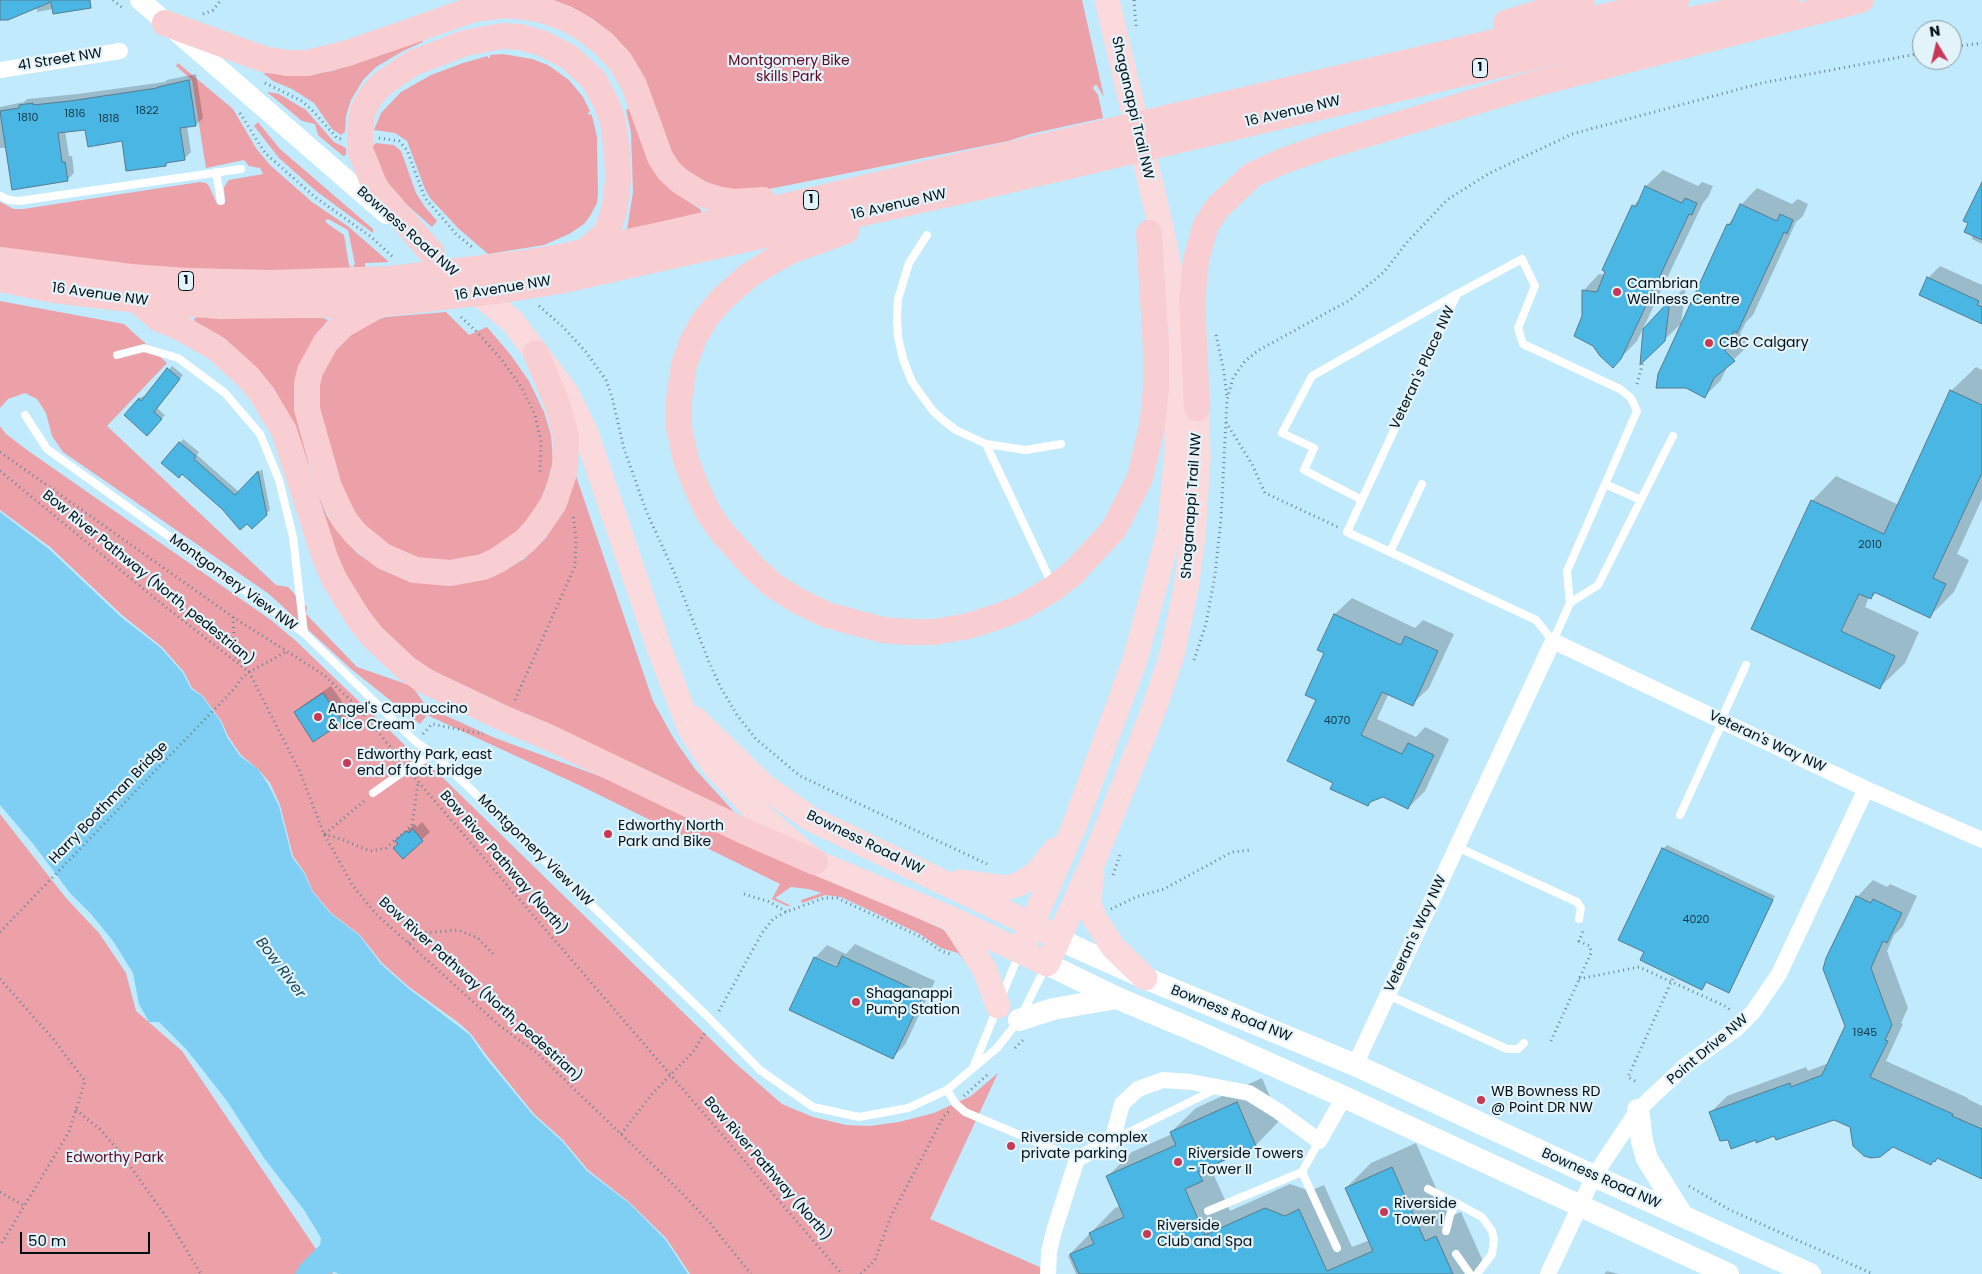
<!DOCTYPE html>
<html>
<head>
<meta charset="utf-8">
<style>
	body { margin:0 }
	#map { position:relative; width:1982px; height:1274px; overflow:hidden; background:#c1eafd; font-family:Poppins,sans-serif }
	canvas { display:block }
	.north { position:absolute; left:1912px; top:20px; width:50px; height:50px; box-sizing:border-box; background:#e3f3fa; border:1px solid #89989e; border-radius:50%; rotate:351deg; font-size:14px; font-weight:700; line-height:20px; text-align:center; color:#020f15 }
	.north::after { content:''; display:block; margin:auto; width:18px; height:22px; background:#c83857; clip-path:polygon(50% 0,100% 100%,50% 72%,0 100%) }
	.scale { position:absolute; left:20px; top:1232px; width:130px; height:22px; box-sizing:border-box; border:2px solid #020f15; border-top:0; padding-left:6px; font-size:15px; line-height:18px; white-space:nowrap; color:#020f15; -webkit-text-stroke:4px #e3f3fa; paint-order:stroke }
</style>
</head>
<body>
<div id="map">
<canvas width="1982" height="1274"></canvas>
<div class="north">N</div>
<div class="scale">50 m</div>
</div>
<script>
const ctx = document.querySelector('canvas').getContext('2d');
ctx.lineJoin = 'round';
function fillPath(path, color) { ctx.fillStyle = color; ctx.fill(path, 'evenodd'); }
const poly = rows => new Path2D(rows.map(r => 'M' + r).join(''));
function trace(path, color, width, dash) { ctx.strokeStyle = color; ctx.lineWidth = width; ctx.lineCap = dash ? 'butt' : 'round'; ctx.setLineDash(dash || []); ctx.stroke(path); }
function drawText(font, color, halo, rows, align = 'center') {
  ctx.font = font + ' Poppins,sans-serif'; ctx.lineWidth = 4.5; ctx.setLineDash([]); ctx.textBaseline = 'middle'; ctx.strokeStyle = halo; ctx.fillStyle = color; for (const [text, x, y, turn = 0] of rows) {
    ctx.save(); ctx.translate(x, y); ctx.rotate((+turn || 0) * Math.PI / 180); ctx.textAlign = isNaN(turn) ? turn : align; if (halo) ctx.strokeText(text, 0, 0); ctx.fillText(text, 0, 0); ctx.restore();
  }
}
fillPath(poly([
	[549,0,1082,0,1104,97,1096,84,1093,88,1098,95,1103,118,1030,134,1008,141,769,189,716,189,683,168,671,152,658,113],
	[422,40,423,42,403,51,376,67,363,80,351,100,346,116,345,132,341,135,332,129,314,103,292,89,273,81,263,73,306,75,332,71],
	[503,54,532,59,548,65,569,80,583,97,590,111,588,113,589,115,591,114,593,119,597,137,598,194,597,203,590,216,584,224,569,234,544,245,488,254,458,228,430,198,425,189,407,141,395,133,374,130,381,113,401,92,431,75,463,63,488,56,488,58,490,58,490,55],
	[178,63,233,109,256,148,270,165,312,202,349,227,389,262,367,263,365,263,365,267,355,268,353,266,355,264,348,230,328,219,325,221,328,224,344,235,349,265,351,267,349,269,281,271,146,267,0,248,0,202,14,209,23,209,200,182,206,183,209,186,217,204,225,203,224,187,229,180,263,174,260,168,249,166,244,160,206,168,192,80,176,66],
	[267,92,279,94,306,110,334,142,346,148,346,155,343,156,318,135,315,124,302,121],
	[631,108,675,193,700,209,702,213,627,230,633,192,631,132,626,110],
	[258,122,280,149,373,229,373,233,316,191,279,158,254,126],
	[376,143,394,145,401,151,416,193,425,207,437,221,432,227,389,189,372,147],
	[0,301,124,324,167,363,107,426,276,585,288,587,307,607,306,614,357,667,412,686,431,713,442,714,495,738,624,785,944,930,974,968,971,969,958,953,941,948,918,933,841,897,825,895,802,903,801,900,822,893,808,889,791,887,775,898,791,906,787,906,772,899,780,884,579,785,427,715,420,724,351,669,269,594,63,452,52,436,46,413,37,399,25,393,8,399,0,408],
	[446,312,469,335,487,327,510,354,529,381,544,412,551,435,553,461,547,484,536,511,522,529,500,546,477,557,445,561,421,560,401,554,373,536,344,498,318,406,320,381,325,365,334,351,348,336,367,323,386,317],
	[197,317,323,318,328,320,315,337,296,414,309,464,307,464,195,322,194,319],
	[0,426,6,434,27,450,271,620,296,641,412,752,437,772,734,1062,782,1104,813,1117,846,1125,870,1126,899,1122,934,1113,971,1096,998,1073,930,1219,1042,1268,1042,1274,690,1274,666,1238,629,1202,588,1170,563,1140,534,1114,487,1056,471,1034,459,1023,409,987,382,963,360,935,331,913,312,890,305,873,293,856,280,805,270,783,258,769,241,755,228,736,222,722,203,696,192,688,184,672,162,647,122,615,50,547,0,510],
	[576,476,653,701,674,739,695,769,736,814,438,674,420,664,388,637,350,586,332,544,317,491,327,516,336,530,357,553,380,569,410,582,444,585,467,583,493,577,524,559,545,539],
	[0,814,66,898,99,933,126,973,136,1011,182,1051,333,1274,0,1274]
]), '#eca1a8');
fillPath(poly([
	[0,512,49,549,121,617,161,648,183,673,191,689,202,696,221,722,227,737,240,756,258,769,268,784,279,806,292,857,304,873,312,891,330,913,359,935,381,964,408,988,470,1035,485,1057,533,1115,562,1141,587,1171,629,1203,665,1239,688,1274,339,1274,334,1272,328,1274,295,1274,300,1265,320,1245,321,1238,304,1210,264,1158,227,1101,187,1050,159,1022,149,1022,139,1004,133,973,113,941,91,914,70,893,34,845,0,805]
]), '#7fcff4');
fillPath(poly([
	[0,0,75,0,53,9,37,12,37,7,0,19],
	[196,74,203,118,196,125,187,126,191,152,184,159,168,162,166,165,123,140,86,128,65,131,69,156,72,156,74,173,67,180,6,148,0,148,0,107,24,102,27,99,78,94,165,82,167,80],
	[1663,170,1698,186,1702,182,1713,186,1708,197,1703,203,1637,341,1613,366,1584,316,1583,291,1599,274,1605,275,1633,206,1641,198,1646,186],
	[1982,185,1982,244,1972,239],
	[1757,188,1792,204,1798,199,1808,204,1803,216,1796,222,1753,315,1746,322,1740,334,1750,344,1728,365,1721,380,1705,396,1728,224,1734,218,1741,205],
	[1940,266,1982,285,1982,323,1928,278],
	[1686,286,1681,324,1664,340,1645,329],
	[172,366,183,375,157,408,165,415,151,431,139,399,143,396,145,398],
	[1976,367,1982,370,1982,499,1957,554,1969,560,1954,592,1930,616,1877,592,1871,598,1869,597,1865,607,1919,632,1905,663,1880,687,1753,628,1812,501,1836,476,1899,505,1951,391],
	[183,439,199,452,197,455,239,492,262,469,270,510,252,527,180,443],
	[1352,598,1415,628,1423,620,1454,634,1429,688,1412,704,1389,693,1377,719,1416,737,1425,727,1449,739,1425,791,1408,808,1383,796,1373,800,1368,805,1335,782,1317,699,1326,653,1319,650,1335,614],
	[331,686,350,713,342,721,295,713,303,705],
	[422,822,430,832,403,857,399,844,404,833,415,824,417,827],
	[1667,845,1775,896,1732,987,1728,991,1707,981,1702,988,1646,952,1663,849],
	[1873,880,1887,887,1890,884,1917,896,1903,926,1894,935,1887,951,1908,1008,1901,1023,1903,1024,1886,1061,1968,1098,1968,1099,1982,1106,1982,1177,1939,1157,1935,1161,1834,1118,1757,1139,1728,1139,1711,1112,1727,1096,1806,1067,1808,1071,1829,1063,1846,1027,1857,897],
	[855,944,935,981,905,1045,893,1057,815,958,827,945,846,954],
	[818,958,843,968,842,971,818,960],
	[1262,1078,1280,1120,1256,1145,1223,1159,1212,1171,1230,1211,1290,1184,1310,1191,1324,1185,1352,1247,1370,1240,1346,1188,1371,1163,1416,1143,1449,1217,1461,1212,1486,1268,1480,1274,1076,1274,1068,1256,1115,1208,1121,1206,1108,1176,1132,1152,1172,1134,1171,1132,1196,1108],
	[1607,1271,1619,1274,1604,1274]
]), '#0003');
const building = poly([
	[0,0,90,0,91,8,53,14,51,2,8,20,0,20,0,0],
	[189,80,196,126,180,128,185,160,166,163,166,166,126,171,122,141,88,147,85,130,58,133,62,162,65,162,68,181,12,190,0,111,19,108,19,105,33,103,33,105,70,101,157,88,158,87,189,80],
	[1982,182,1982,240,1964,232,1968,223,1963,221,1982,182],
	[1645,186,1682,203,1685,198,1697,203,1692,215,1689,214,1621,359,1613,368,1600,356,1593,346,1574,336,1582,316,1582,290,1597,292,1605,272,1602,270,1632,205,1636,207,1645,186],
	[1740,204,1777,221,1780,214,1793,220,1787,234,1784,232,1737,333,1734,331,1725,351,1735,361,1714,378,1705,398,1686,388,1656,388,1658,374,1727,224,1730,225,1740,204],
	[1927,277,1979,301,1977,305,1982,307,1982,324,1919,295,1927,277],
	[1670,300,1665,341,1640,365,1643,329,1670,300],
	[167,368,180,379,154,412,162,419,147,436,124,415,139,398,141,401,167,368],
	[1950,390,1982,405,1982,473,1933,578,1946,584,1930,618,1874,592,1871,599,1859,594,1841,631,1895,656,1880,689,1751,629,1811,500,1884,534,1950,390],
	[179,442,196,456,194,459,235,495,258,471,267,515,252,529,247,524,240,530,222,509,182,474,179,478,161,463,179,442],
	[1334,614,1401,645,1405,636,1438,651,1413,706,1382,692,1361,735,1402,754,1408,743,1434,755,1408,809,1383,797,1370,802,1368,806,1330,789,1333,783,1287,761,1316,700,1305,695,1324,653,1317,650,1334,614],
	[323,693,343,722,313,742,294,712,323,693],
	[413,829,423,841,403,859,393,848,398,844,395,841,406,831,409,833,413,829],
	[1662,848,1773,900,1729,993,1706,982,1702,990,1640,960,1644,952,1618,940,1662,848],
	[1856,896,1871,903,1873,899,1902,913,1887,943,1883,941,1871,968,1892,1025,1885,1040,1888,1041,1870,1077,1953,1114,1952,1116,1982,1129,1982,1179,1937,1158,1935,1162,1933,1161,1931,1165,1893,1147,1880,1157,1871,1158,1864,1156,1853,1146,1850,1127,1834,1120,1776,1140,1774,1136,1756,1143,1756,1140,1731,1149,1728,1140,1720,1141,1709,1112,1790,1083,1791,1087,1822,1075,1845,1026,1823,969,1826,958,1856,896],
	[842,956,924,994,893,1059,789,1010,814,957,837,967,842,956],
	[1237,1102,1256,1146,1198,1172,1203,1181,1185,1189,1205,1235,1265,1208,1285,1216,1299,1209,1327,1271,1373,1251,1345,1188,1392,1167,1425,1241,1436,1236,1453,1274,1079,1274,1070,1254,1094,1244,1089,1233,1124,1217,1106,1176,1176,1145,1170,1132,1237,1102]
]);
fillPath(building, '#4ab6e3');
trace(building, '#567b8d', 1);
trace(poly([
	[113,0,124,9],
	[1134,0,1136,26],
	[203,14,213,10,221,0],
	[1952,47,1982,43],
	[265,83,302,101,314,112,337,138,341,139],
	[240,113,265,153,315,197,370,236,394,258],
	[379,138,399,141,407,150,425,198,457,235,472,247],
	[539,306,564,328,586,352,606,380,612,397,624,449,647,513,674,572,709,662,721,688,737,715,756,739,800,776,987,864],
	[461,317,476,331,501,359,522,388,535,415,541,442,540,474],
	[1216,335,1224,372,1227,398],
	[1637,384,1643,362],
	[1226,422,1252,464,1265,493,1338,527],
	[0,452,233,617,324,675,358,707,400,759],
	[0,471,162,604,249,672,300,772,324,834,353,886,376,914,500,1026,538,1054,681,1192,710,1223,751,1274],
	[233,617,235,655,244,666],
	[1194,660,1206,624,1215,575,1221,519,1227,400,1233,378,1245,361,1259,350,1350,300,1384,272,1408,241,1447,200,1488,174,1572,134,1762,83,1922,53],
	[515,700,575,566,576,539,573,514],
	[423,734,432,724,483,734],
	[397,755,407,748],
	[415,778,842,1274],
	[324,834,341,839,370,851,386,848,412,825,418,783],
	[325,834,364,801],
	[1113,875,1120,855],
	[744,894,770,902,786,912],
	[1111,909,1136,897,1164,889,1232,852,1252,850],
	[0,932,234,689,241,679,249,672,286,652],
	[409,943,421,933,458,930,478,938,494,955],
	[0,979,54,1040,85,1081,69,1132,0,1246],
	[1579,979,1639,967,1727,1007,1730,1010],
	[719,1011,762,933,773,919,786,912,824,898,837,898,921,937,941,951,950,954],
	[1551,1041,1591,953,1590,946,1579,941,1584,929],
	[1015,1048,1025,1038],
	[1635,1081,1628,1077,1674,976],
	[964,1096,987,1075],
	[76,1110,101,1130,123,1156,167,1218,201,1274],
	[621,1134,652,1094,693,1052,706,1031],
	[1689,1186,1730,1210,1873,1274],
	[0,1192,25,1206],
	[861,1274,875,1260,890,1218,944,1116,949,1111]
]), '#6a8693', 3, [1, 4]);
trace(poly([
	[216,172,221,201],
	[0,196,9,200,19,201,241,169],
	[927,235,909,263,898,299,897,318,898,337,903,359,912,382,933,411,944,421,956,430,986,444,1026,450,1061,444],
	[1522,259,1535,286,1518,328,1523,344,1620,389,1631,398,1637,411,1567,571,1570,603,1553,641,1536,620,1347,532,1457,294,1522,259],
	[117,355,144,348,178,358,225,393,260,434,279,480,293,537,304,633],
	[25,415,47,449,304,633,416,742,434,754,705,1014,760,1070,813,1107,859,1117,908,1108,947,1090,997,1048,1019,1020,1046,966],
	[986,444,1052,584],
	[1605,484,1641,500],
	[1362,500,1304,470,1314,448,1282,433,1312,376,1457,294],
	[1390,552,1422,484],
	[1570,603,1598,585,1673,436],
	[1721,720,1746,665],
	[373,793,407,769,434,754],
	[1680,815,1723,721],
	[1457,847,1577,902,1581,908,1579,919],
	[1388,995,1507,1049,1518,1049,1524,1043],
	[1001,998,1019,954],
	[974,1065,997,1009],
	[947,1090,955,1103,965,1112,1077,1159],
	[1115,1139,1216,1089],
	[1302,1172,1337,1248],
	[1428,1189,1456,1203,1450,1215,1446,1231],
	[1456,1203,1482,1217,1492,1231,1494,1239,1492,1254,1477,1274],
	[1208,1211,1302,1172,1319,1141],
	[1456,1254,1470,1274]
]), '#fff', 8);
trace(poly([
	[0,70,120,51],
	[1355,1065,1553,641,1866,789,1982,840],
	[1048,1274,1049,1252,1054,1231,1077,1159,1112,1141,1122,1104,1138,1089,1163,1080,1191,1082,1249,1093,1278,1111,1319,1141,1344,1097],
	[1548,1274,1594,1176,1638,1110,1686,1065,1736,1029,1753,1012,1779,974,1866,789]
]), '#fff', 16);
trace(poly([
	[140,0,386,214]
]), '#fff', 20);
trace(poly([
	[1059,938,1075,947,1145,978,1355,1065,1594,1176,1810,1274],
	[1047,964,1117,998,1205,1035,1344,1097,1728,1274],
	[1019,1020,1053,1009,1117,998],
	[1638,1110,1642,1141,1647,1159,1682,1215]
]), '#fff', 22);
trace(poly([
	[466,283,512,321,566,392,586,433,659,648,690,729,711,762,758,813,815,862,952,919,1047,964,1094,860,1154,709,1172,655,1186,588,1193,537,1198,458,1197,408,1161,227,1107,0],
	[695,719,764,786,811,819,1047,932],
	[1092,876,1088,903,1095,919,1113,947,1145,978],
	[959,882,1007,888,1019,884,1036,874,1055,850],
	[952,919,985,970,998,1006],
	[1021,950,1075,824,1135,660,1169,533,1177,454,1177,405,1169,344]
]), '#fadadd', 25);
trace(poly([
	[165,23,263,59,287,63,307,63,348,53,474,9,505,5,526,7,546,11,567,19,583,28,603,43,620,61,634,85,660,157,669,171,680,181,701,194,717,199,734,202,763,200],
	[1506,23,1582,0],
	[846,231,793,250,772,261,748,276,721,300,705,319,693,340,684,365,679,399,679,427,686,460,697,489,708,512,721,531,756,570,774,586,800,602,827,615,883,630,908,632,934,632,968,626,997,617,1022,607,1054,588,1073,573,1114,529,1140,478,1152,426,1156,388,1156,349,1149,233],
	[432,253,378,191,373,182,360,150,360,131,362,113,370,97,382,84,413,63,465,43,502,36,520,37,542,43,569,57,594,80,607,105,613,122,617,152,618,179,615,206,610,223,605,234,584,252],
	[0,260,131,277,186,281,272,283,389,279,517,264,565,256,674,232,1676,0],
	[0,279,54,290,137,300,220,306,381,304,503,290,559,281,992,184,1685,21,1787,0],
	[138,301,159,319,179,327,216,348,248,377,262,394,284,431,325,558,334,579,358,618,372,636,406,668,425,681,505,719,548,737,744,831,815,862],
	[375,307,343,325,326,342,310,371,307,384,307,409,329,487,344,519,356,534,383,556,415,570,450,573,483,567,498,560,525,541,536,529,554,503,565,470,566,437,558,406,536,353],
	[1197,408,1192,301,1196,260,1206,225,1218,207,1252,175,1283,161,1320,148,1534,84,1861,0]
]), '#f8ced2', 26);
for (const [x, y, r, color] of [
	[1617,292,5,"#c83857"],
	[1709,343,5,"#c83857"],
	[318,717,5,"#c83857"],
	[347,763,5,"#c83857"],
	[608,834,5,"#c83857"],
	[856,1002,5,"#c83857"],
	[1481,1100,5,"#c83857"],
	[1011,1146,5,"#c83857"],
	[1178,1162,5,"#c83857"],
	[1384,1212,5,"#c83857"],
	[1147,1234,5,"#c83857"]
]) { const dot = new Path2D(); dot.arc(x, y, r, 0, 2 * Math.PI); ctx.fillStyle = color; ctx.fill(dot); trace(dot, '#e3f3fa', 2); }
drawText('11px', '#143948', null, [
	["1822",147,111],
	["1816",75,114],
	["1810",28,118],
	["1818",109,119],
	["2010",1870,545],
	["4070",1337,721],
	["4020",1696,920],
	["1945",1865,1033]
]);
for (const [x, y, w] of [
	[1480,68,15],
	[811,200,15],
	[186,281,15]
]) { const box = new Path2D(); box.roundRect(x - w / 2, y - 9.5, w, 19, 4); ctx.fillStyle = '#e3f3fa'; ctx.fill(box); trace(box, '#020f15', 1); }
drawText('bold 12px', '#020f15', null, [
	["1",1480,68],
	["1",811,200],
	["1",186,281]
]);
drawText('14px', '#020f15', '#e3f3fa', [
	["41 Street NW",60,60,-9],
	["Shaganappi Trail NW",1132,108,77],
	["16 Avenue NW",1293,112,-13],
	["16 Avenue NW",899,205,-13],
	["Bowness Road NW",407,232,41],
	["16 Avenue NW",503,289,-9],
	["16 Avenue NW",100,295,8],
	["Veteran's Place NW",1423,368,-65],
	["Shaganappi Trail NW",1192,506,-86],
	["Bow River Pathway (North, pedestrian)",148,578,39],
	["Montgomery View NW",233,583,36],
	["Veteran's Way NW",1767,742,25],
	["Harry Boothman Bridge",109,803,-46],
	["Bowness Road NW",865,843,26],
	["Montgomery View NW",535,851,44],
	["Bow River Pathway (North)",503,863,49],
	["Veteran's Way NW",1416,934,-65],
	["Bow River Pathway (North, pedestrian)",480,990,42],
	["Bowness Road NW",1231,1014,22],
	["Point Drive NW",1708,1050,-40],
	["Bow River Pathway (North)",767,1169,49],
	["Bowness Road NW",1601,1179,24]
]);
drawText('14px', '#5f0720', '#e3f3fa', [
	["Montgomery Bike",789,61],
	["skills Park",789,77],
	["Edworthy Park",115,1158]
]);
drawText('14px', '#020f15', '#e3f3fa', [
	["Cambrian",1627,284],
	["Wellness Centre",1627,300],
	["CBC Calgary",1719,343],
	["Angel's Cappuccino",328,709],
	["& Ice Cream",328,725],
	["Edworthy Park, east",357,755],
	["end of foot bridge",357,771],
	["Edworthy North",618,826],
	["Park and Bike",618,842],
	["Shaganappi",866,994],
	["Pump Station",866,1010],
	["WB Bowness RD",1491,1092],
	["@ Point DR NW",1491,1108],
	["Riverside complex",1021,1138],
	["private parking",1021,1154],
	["Riverside Towers",1188,1154],
	["- Tower II",1188,1170],
	["Riverside",1394,1204],
	["Tower I",1394,1220],
	["Riverside",1157,1226],
	["Club and Spa",1157,1242]
], 'left');
drawText('italic 15px', '#164457', '#e3f3fa', [
	["Bow River",280,968,53]
]);
</script>
</body>
</html>
